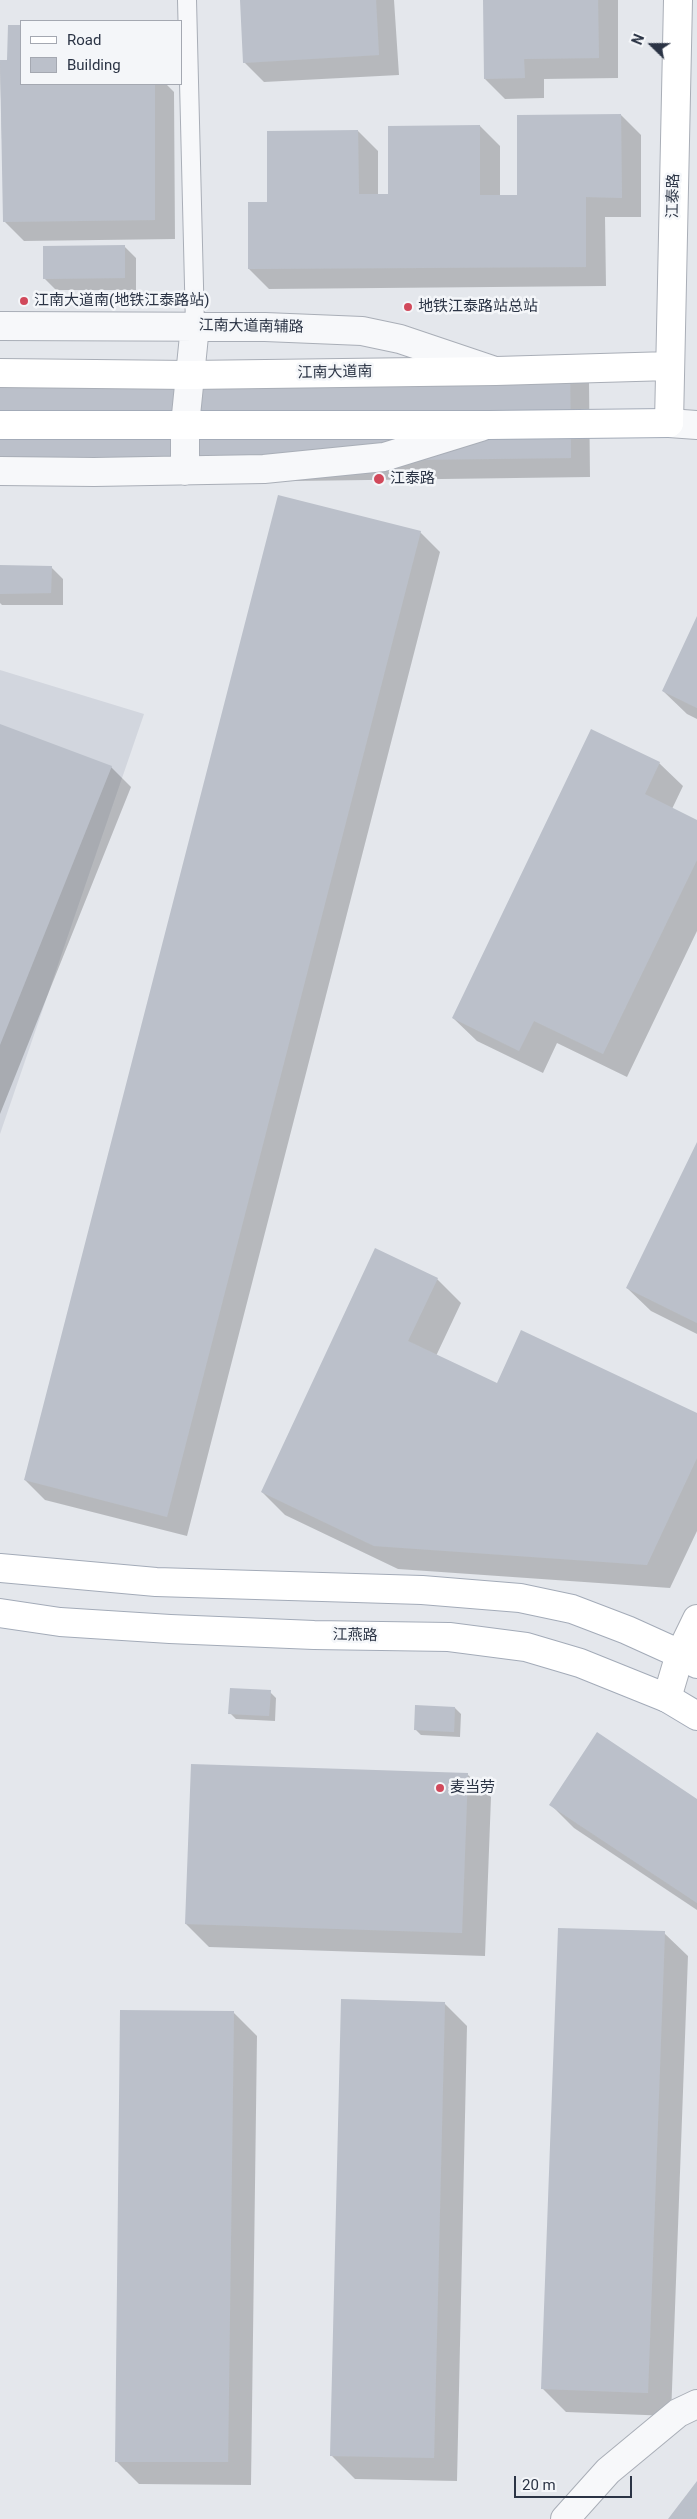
<!DOCTYPE html>
<html>
<head>
<meta charset="utf-8">
<style>
	body { margin:0 }
	#map { position:relative; width:697px; height:2519px; overflow:hidden; background:#e4e7ec; font-family:Roboto,sans-serif }
	canvas { display:block }
	.legend { position:absolute; left:20px; top:20px; width:162px; height:65px; box-sizing:border-box; background:#f4f6f9; border:1px solid #a4a8b1; margin:0; padding:6px 9px; list-style:none; font-size:15px; color:#2b3445 }
	.legend li { display:flex; align-items:center; gap:10px; height:25px }
	.legend b { width:25px; border:1px solid #a4a8b1 }
	.north { position:absolute; left:627px; top:20px; width:50px; height:50px; -webkit-text-stroke:4px #f4f6f9; paint-order:stroke; rotate:292deg; font-size:14px; font-weight:700; line-height:20px; text-align:center; color:#2b3445 }
	.north::after { content:''; display:block; margin:auto; width:18px; height:22px; background:#2b3445; clip-path:polygon(50% 0,100% 100%,50% 72%,0 100%) }
	.scale { position:absolute; left:514px; top:2476px; width:118px; height:22px; box-sizing:border-box; border:2px solid #2b3445; border-top:0; padding-left:6px; font-size:15px; line-height:18px; white-space:nowrap; color:#2b3445; -webkit-text-stroke:4px #f4f6f9; paint-order:stroke }
</style>
</head>
<body>
<div id="map">
<canvas width="697" height="2519"></canvas>
<ul class="legend">
<li><b style="height:6px;background:#fff"></b>Road</li>
<li><b style="height:14px;background:#bbc0ca"></b>Building</li>
</ul>
<div class="north">N</div>
<div class="scale">20 m</div>
</div>
<script>
const ctx = document.querySelector('canvas').getContext('2d');
ctx.lineJoin = 'round';
function fillPath(path, color) { ctx.fillStyle = color; ctx.fill(path, 'evenodd'); }
const poly = rows => new Path2D(rows.map(r => 'M' + r).join(''));
function trace(path, color, width, dash) { ctx.strokeStyle = color; ctx.lineWidth = width; ctx.lineCap = dash ? 'butt' : 'round'; ctx.setLineDash(dash || []); ctx.stroke(path); }
function drawText(font, color, halo, rows, align = 'center') {
  ctx.font = font + ' Roboto,"Noto Sans SC",sans-serif'; ctx.lineWidth = 5; ctx.setLineDash([]); ctx.textBaseline = 'middle'; ctx.strokeStyle = halo; ctx.fillStyle = color; for (const [text, x, y, turn = 0] of rows) {
    ctx.save(); ctx.translate(x, y); ctx.rotate((+turn || 0) * Math.PI / 180); ctx.textAlign = isNaN(turn) ? turn : align; if (halo) ctx.strokeText(text, 0, 0); ctx.fillText(text, 0, 0); ctx.restore();
  }
}
fillPath(poly([
	[0,670,144,714,0,1134]
]), '#d2d6de');
fillPath(poly([
	[241,0,394,0,399,75,264,82,244,62],
	[484,0,618,0,618,78,544,79,544,98,505,99,485,79],
	[9,27,21,27,21,84,166,84,174,92,175,239,24,241,4,221,0,62,9,62],
	[621,115,641,135,641,217,605,217,606,286,269,289,249,269,268,203,358,131,378,151,378,195,390,195,480,126,500,146,500,196,518,196],
	[124,246,136,258,136,290,56,290,44,278],
	[0,369,589,382,590,477,0,485],
	[420,532,440,552,187,1536,45,1500,25,1480],
	[0,567,51,567,63,579,63,605,2,605,0,603],
	[697,619,697,719,687,714,663,691],
	[0,725,111,767,131,787,0,1114],
	[659,763,683,786,672,809,697,821,697,931,627,1077,557,1043,543,1073,477,1041,453,1018],
	[697,1145,697,1334,651,1311,627,1288],
	[437,1279,461,1303,436,1356,498,1385,697,1414,697,1531,670,1588,398,1569,285,1515,262,1492],
	[270,1692,276,1698,275,1721,236,1719,230,1713],
	[455,1708,461,1714,460,1737,421,1735,415,1729],
	[467,1774,491,1797,485,1956,209,1947,186,1924],
	[697,1800,697,1910,574,1828,551,1805],
	[664,1933,688,1956,671,2416,566,2412,543,2389],
	[444,2003,467,2026,457,2481,355,2479,332,2456],
	[233,2012,257,2036,251,2485,139,2484,116,2461]
]), '#0003');
fillPath(poly([
	[240,0,376,0,379,55,243,63],
	[483,0,598,0,599,58,524,59,525,78,484,79],
	[8,25,21,25,21,84,155,84,155,220,3,222,0,60,7,60],
	[621,114,622,198,586,197,586,267,248,269,248,202,267,202,267,131,358,130,359,194,388,194,388,126,480,125,480,195,517,195,517,115],
	[125,245,125,278,43,279,43,246],
	[570,361,571,458,0,465,0,368],
	[278,495,421,531,167,1517,24,1480],
	[0,565,52,566,51,593,0,594],
	[697,616,697,708,662,691],
	[0,724,112,766,0,1045],
	[591,729,660,762,645,794,697,820,697,860,603,1054,534,1021,519,1051,452,1018],
	[697,1142,697,1323,626,1288],
	[375,1248,438,1278,408,1341,497,1383,521,1330,697,1413,697,1458,647,1565,374,1546,261,1492],
	[230,1688,271,1690,269,1716,228,1714],
	[415,1705,455,1707,454,1732,414,1730],
	[597,1732,697,1799,697,1903,549,1805],
	[191,1764,468,1773,462,1933,185,1924],
	[558,1928,665,1931,648,2393,541,2389],
	[341,1999,445,2002,434,2458,330,2456],
	[120,2010,234,2011,228,2462,115,2462],
	[697,2481,697,2519,668,2519]
]), '#bbc0ca');
const lane = poly([
	[187,0,195,326]
]);
const street = poly([
	[0,326,265,327,362,331,400,339,492,370],
	[669,423,697,425],
	[0,471,94,472,264,469,384,457,481,427],
	[185,471,185,425,195,326],
	[565,2519,608,2471,678,2413,697,2404]
]);
const secondary = poly([
	[0,373,189,375,496,371,670,366],
	[669,423,678,0],
	[667,1698,680,1654,697,1619]
]);
const primary = poly([
	[0,425,489,425,669,423],
	[0,1568,156,1582,422,1590,520,1598,572,1609,627,1630,680,1654,697,1664],
	[0,1613,60,1622,170,1629,314,1635,449,1637,526,1647,580,1663,667,1698,697,1716]
]);
trace(lane, '#a9aeb7', 20);
trace(street, '#a9aeb7', 30);
trace(secondary, '#a9aeb7', 30);
trace(primary, '#a3abb8', 30);
trace(lane, '#f7f8fa', 18);
trace(street, '#f7f8fa', 28);
trace(secondary, '#fff', 28);
trace(primary, '#fff', 28);
for (const [x, y, r, color] of [
	[24,301,5,"#d1495b"],
	[408,307,5,"#d1495b"],
	[379,479,6,"#d1495b"],
	[440,1788,5,"#d1495b"]
]) { const dot = new Path2D(); dot.arc(x, y, r, 0, 2 * Math.PI); ctx.fillStyle = color; ctx.fill(dot); trace(dot, '#f4f6f9', 2); }
drawText('15px', '#2b3445', '#f4f6f9', [
	["江泰路",674,196,-89],
	["江南大道南辅路",251,327,1],
	["江南大道南",335,373,-1],
	["江燕路",355,1636,1]
]);
drawText('15px', '#2b3445', '#f4f6f9', [
	["江南大道南(地铁江泰路站)",34,301],
	["地铁江泰路站总站",418,307],
	["江泰路",390,479],
	["麦当劳",450,1788]
], 'left');
</script>
</body>
</html>
